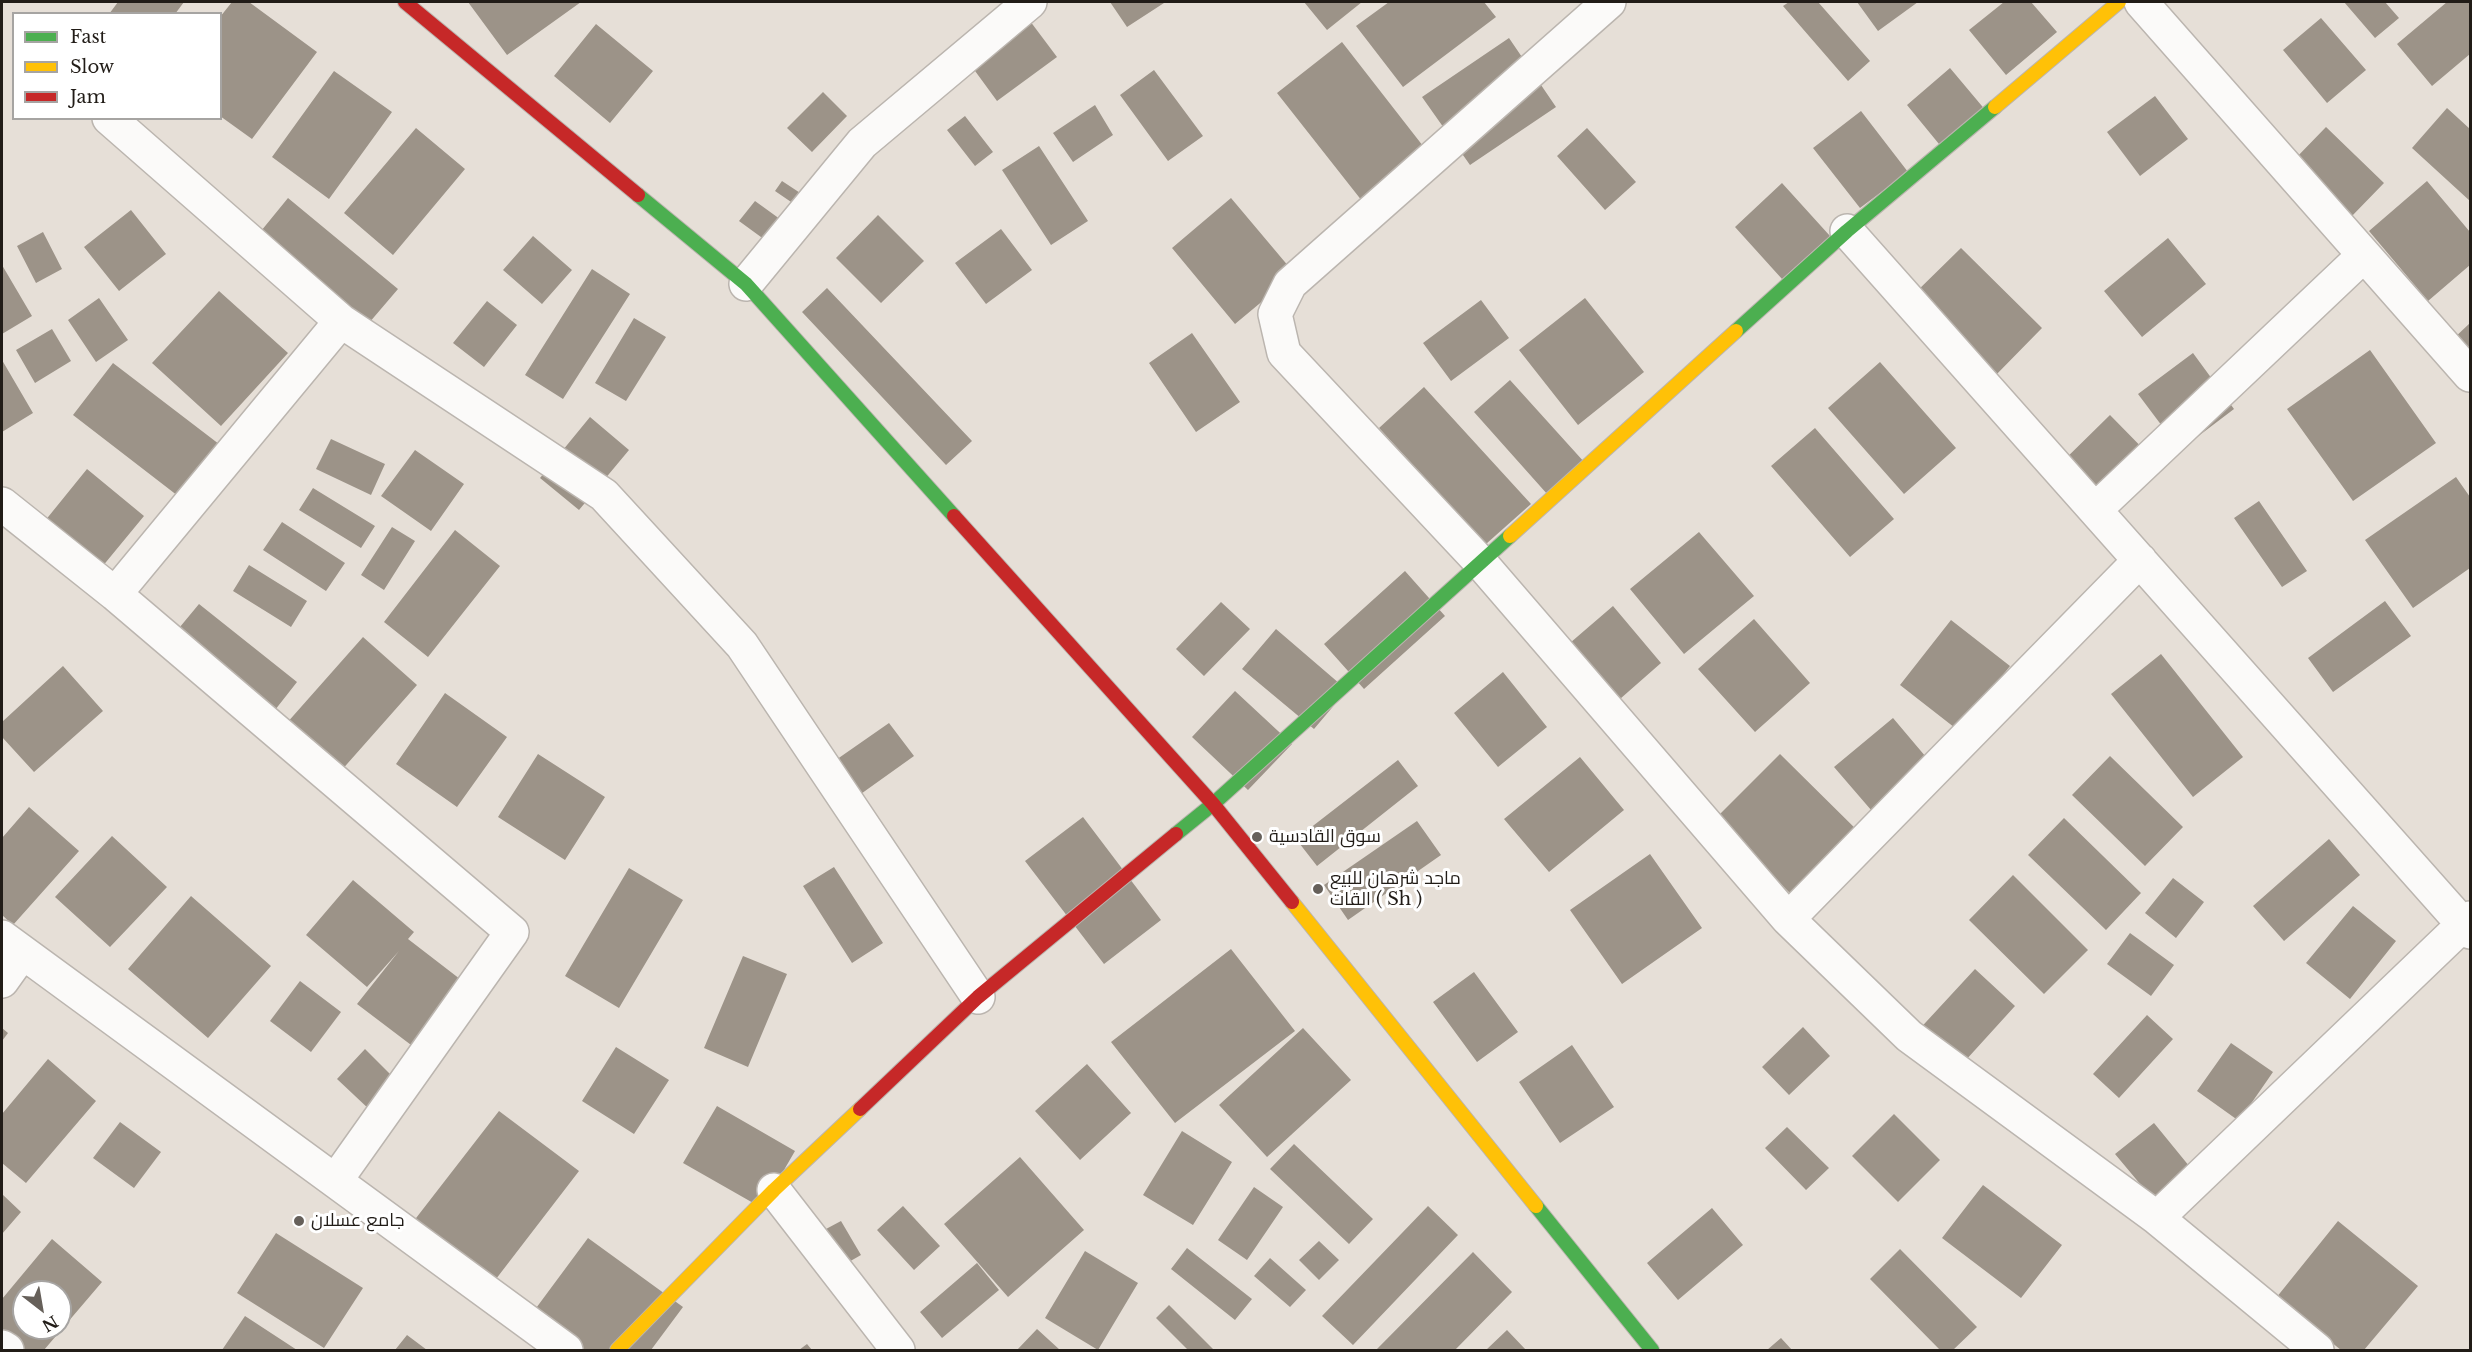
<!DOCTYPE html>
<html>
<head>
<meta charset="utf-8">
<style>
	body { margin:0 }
	#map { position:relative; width:2472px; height:1352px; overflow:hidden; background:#e6dfd7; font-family:"Libre Baskerville",serif }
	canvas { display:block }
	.frame { position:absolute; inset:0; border:3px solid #211c17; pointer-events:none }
	.legend { position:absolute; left:12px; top:12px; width:210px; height:108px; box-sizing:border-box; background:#fff; border:2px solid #a6a4a2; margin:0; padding:8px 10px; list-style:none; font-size:18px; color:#211c17 }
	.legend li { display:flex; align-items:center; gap:12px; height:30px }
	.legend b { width:30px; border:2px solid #a6a4a2 }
	.north { position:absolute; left:12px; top:1280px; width:60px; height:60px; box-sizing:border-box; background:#fff; border:2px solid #a6a4a2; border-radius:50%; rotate:149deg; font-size:16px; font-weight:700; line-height:24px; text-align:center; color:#211c17 }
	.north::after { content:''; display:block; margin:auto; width:21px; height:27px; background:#66605a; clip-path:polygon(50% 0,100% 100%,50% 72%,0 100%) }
</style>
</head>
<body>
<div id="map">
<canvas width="2472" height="1352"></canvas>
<div class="frame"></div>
<ul class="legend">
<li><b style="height:8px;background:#4caf50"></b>Fast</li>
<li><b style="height:8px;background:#ffc107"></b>Slow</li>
<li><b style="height:8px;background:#c62828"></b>Jam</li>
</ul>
<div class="north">N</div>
</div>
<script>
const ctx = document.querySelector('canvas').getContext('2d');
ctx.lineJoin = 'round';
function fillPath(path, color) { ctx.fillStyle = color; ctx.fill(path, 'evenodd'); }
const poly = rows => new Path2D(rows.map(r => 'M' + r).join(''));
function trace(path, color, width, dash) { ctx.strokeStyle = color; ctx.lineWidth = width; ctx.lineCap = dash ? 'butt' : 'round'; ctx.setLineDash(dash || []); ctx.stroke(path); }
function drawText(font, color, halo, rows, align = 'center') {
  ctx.font = font + ' "Libre Baskerville",Cairo,serif'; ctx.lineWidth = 6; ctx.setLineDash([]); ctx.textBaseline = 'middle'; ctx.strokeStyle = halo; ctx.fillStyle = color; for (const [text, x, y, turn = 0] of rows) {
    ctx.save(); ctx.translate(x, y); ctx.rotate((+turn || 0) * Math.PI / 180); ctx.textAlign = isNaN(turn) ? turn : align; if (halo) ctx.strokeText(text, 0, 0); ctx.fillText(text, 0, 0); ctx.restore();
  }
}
fillPath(poly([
	[118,2,184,2,175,14,109,14],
	[232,2,249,2,317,52,252,139,220,116,220,17],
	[468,2,581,2,507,55],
	[1110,2,1163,2,1164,3,1127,27],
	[1304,2,1362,2,1327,30],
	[1389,2,1484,2,1496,17,1403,87,1356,26],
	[1789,2,1818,2,1870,61,1848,81,1783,6],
	[1857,2,1918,2,1878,31],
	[2004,2,2031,2,2057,32,2006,75,1969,30],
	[2344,2,2385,2,2399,18,2375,38],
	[2447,2,2470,2,2470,54,2432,86,2397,44],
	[1018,5,1057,57,997,101,959,49],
	[2321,18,2366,70,2327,103,2283,50],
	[596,24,653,71,610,123,554,76],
	[1509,38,1556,107,1470,165,1422,97],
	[1342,42,1430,155,1366,206,1277,93],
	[1950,68,1992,118,1948,155,1907,105],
	[1154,70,1203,136,1168,161,1120,95],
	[334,71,392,112,329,199,272,157],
	[823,92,847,116,812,152,787,128],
	[2155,96,2188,139,2140,176,2107,132],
	[1095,105,1113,135,1073,162,1053,133],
	[2447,108,2470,129,2470,201,2412,148],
	[1861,111,1908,172,1860,208,1813,148],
	[965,116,993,152,975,166,947,130],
	[2326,127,2384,183,2351,217,2293,161],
	[416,128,465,169,393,255,344,213],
	[1587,128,1636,182,1605,210,1557,156],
	[1039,146,1088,221,1051,245,1002,170],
	[782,181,823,208,816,219,775,191],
	[2427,181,2470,232,2470,265,2428,301,2369,231],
	[1782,183,1830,236,1782,279,1735,227],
	[288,198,398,289,357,337,248,247],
	[1231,198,1295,274,1235,324,1172,248],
	[755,201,802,235,787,256,739,221],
	[131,210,166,254,119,291,84,247],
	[878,215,924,261,881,303,836,258],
	[1001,229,1032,270,986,304,955,263],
	[43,232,62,269,36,283,17,246],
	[533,236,572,270,542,304,503,270],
	[2168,238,2206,284,2142,337,2104,291],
	[1961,248,2042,328,1993,378,1911,297],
	[2,265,32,316,2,334],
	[592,269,630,294,563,399,525,375],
	[827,288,972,441,946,465,802,312],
	[219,291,288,353,221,426,152,363],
	[99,298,128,340,96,362,68,320],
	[1585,298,1644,372,1578,425,1519,350],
	[1481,300,1509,338,1451,381,1423,343],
	[487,301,517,325,484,367,453,343],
	[634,318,666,337,626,401,595,383],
	[2470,323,2470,361,2452,340],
	[52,329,71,361,35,383,16,350],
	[1192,333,1240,402,1196,432,1149,363],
	[2370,350,2436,443,2353,501,2287,409],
	[2193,353,2234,409,2180,450,2138,394],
	[2,360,33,413,2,432],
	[1880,362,1956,448,1904,494,1828,408],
	[113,363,232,454,191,506,73,415],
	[1510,380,1585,463,1548,495,1474,412],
	[1424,387,1531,504,1486,544,1379,428],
	[2110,415,2161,467,2105,521,2055,469],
	[590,417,629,450,579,510,540,478],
	[1815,428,1894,519,1850,557,1771,466],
	[331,439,385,464,371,495,316,469],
	[415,450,464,484,431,531,381,496],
	[87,469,144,516,97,573,40,527],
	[2456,477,2470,497,2470,568,2413,608,2365,540],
	[313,488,375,526,361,548,299,510],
	[2259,501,2307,571,2282,587,2234,518],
	[282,522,345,563,326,591,263,550],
	[392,527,415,541,384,590,361,575],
	[455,530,500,566,428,657,384,622],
	[1699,532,1754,596,1684,654,1630,589],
	[249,565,307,601,291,627,233,591],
	[1405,571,1445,616,1364,689,1324,644],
	[2385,601,2411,636,2333,692,2308,658],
	[1221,602,1250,629,1204,676,1176,649],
	[199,604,297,682,264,724,165,645],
	[1613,606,1661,663,1612,706,1563,649],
	[1754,619,1810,683,1755,732,1698,669],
	[1951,620,2010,666,1959,731,1900,685],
	[1276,629,1347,690,1314,729,1242,669],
	[363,637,417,685,332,781,278,733],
	[2161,654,2243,757,2193,797,2111,694],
	[63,666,103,711,34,772,2,737,2,722],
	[1503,672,1547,727,1498,767,1454,713],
	[1235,691,1292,744,1248,790,1192,737],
	[445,693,507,737,457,807,396,764],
	[1893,718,1942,776,1884,825,1834,767],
	[889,723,914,756,858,796,833,762],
	[538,754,605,797,565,860,498,817],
	[1780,754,1867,840,1802,905,1715,819],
	[2110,756,2183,827,2145,866,2072,795],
	[1580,757,1624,810,1549,872,1504,819],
	[1398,760,1418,786,1317,866,1296,839],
	[29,807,79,851,13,925,2,915,2,838],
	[1083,817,1161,920,1104,964,1025,861],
	[2064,818,2141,893,2106,930,2028,855],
	[1417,821,1441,855,1348,920,1324,885],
	[112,836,167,887,110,947,55,897],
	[2329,839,2360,875,2284,941,2253,906],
	[1650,854,1702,928,1622,984,1570,910],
	[834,867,883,943,852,963,803,886],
	[629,868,683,900,619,1008,565,976],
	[2013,875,2088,950,2044,994,1969,920],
	[2173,878,2204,902,2176,938,2145,913],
	[353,880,414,932,408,939,469,986,419,1051,357,1004,399,951,367,987,306,935],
	[191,896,271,966,208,1038,128,969],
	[2353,906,2396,941,2350,999,2306,963],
	[2130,933,2174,965,2151,996,2107,964],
	[1231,949,1295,1031,1175,1123,1111,1042],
	[743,956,787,974,748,1067,704,1048],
	[1975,969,2015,1006,1955,1072,1914,1035],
	[1474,972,1518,1032,1477,1062,1433,1002],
	[300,981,341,1012,311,1052,270,1021],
	[2147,1015,2173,1039,2119,1098,2093,1074],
	[1803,1027,1830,1056,1789,1095,1762,1067],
	[2,1028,8,1033,2,1041],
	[1303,1028,1351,1080,1267,1157,1219,1105],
	[2231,1043,2273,1072,2239,1121,2197,1091],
	[1572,1045,1614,1107,1560,1143,1519,1082],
	[616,1047,669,1080,634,1134,582,1101],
	[365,1049,398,1082,371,1111,337,1079],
	[48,1059,96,1101,26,1183,2,1163,2,1114],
	[1087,1064,1131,1113,1080,1160,1035,1111],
	[717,1106,795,1151,762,1208,683,1163],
	[499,1111,579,1171,486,1292,406,1231],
	[1894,1114,1940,1160,1898,1202,1852,1156],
	[120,1122,161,1152,134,1188,93,1158],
	[2154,1123,2194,1172,2156,1203,2115,1154],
	[1787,1127,1829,1168,1806,1190,1765,1148],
	[1182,1131,1232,1162,1193,1225,1143,1195],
	[1294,1144,1373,1219,1349,1244,1270,1169],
	[1020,1157,1084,1230,1008,1297,944,1224],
	[1983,1185,2062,1245,2021,1298,1942,1238],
	[1254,1187,1283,1207,1247,1260,1218,1240],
	[2,1194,21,1212,2,1234],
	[903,1206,940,1246,914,1270,877,1230],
	[1428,1206,1458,1235,1353,1345,1322,1316],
	[1712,1208,1743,1245,1678,1300,1647,1263],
	[841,1221,861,1255,847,1263,826,1229],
	[2338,1221,2418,1286,2364,1350,2341,1350,2276,1298],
	[276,1233,363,1288,324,1348,237,1293],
	[588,1238,683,1307,651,1350,563,1350,525,1323],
	[52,1239,102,1282,44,1350,9,1350,2,1344,2,1299],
	[24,1292,60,1292,60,1328,24,1328],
	[1319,1241,1339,1260,1319,1280,1299,1260],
	[1187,1248,1252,1299,1235,1320,1171,1269],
	[1900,1249,1977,1327,1953,1350,1940,1350,1870,1279],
	[1085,1251,1138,1283,1098,1350,1045,1318],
	[1473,1252,1512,1292,1455,1350,1376,1350],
	[1270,1258,1306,1290,1290,1307,1254,1276],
	[977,1263,999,1290,942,1338,920,1312],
	[1169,1305,1214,1350,1188,1350,1156,1318],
	[245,1316,297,1350,222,1350],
	[1037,1329,1060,1350,1017,1350],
	[1507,1330,1526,1350,1486,1350],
	[407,1335,427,1350,395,1350],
	[1781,1338,1792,1350,1767,1350],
	[807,1344,812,1350,799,1350]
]), '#9c9388');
const street = poly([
	[1609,2,1290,284,1275,314,1284,353,1481,563,1788,919,1909,1036,2157,1218,2317,1350],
	[2141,2,2470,375],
	[109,118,341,321,604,495,742,645,978,997],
	[1847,231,2470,932],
	[746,284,862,143,1030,2],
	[2,504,115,594,512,932,336,1180],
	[2096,509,2363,256],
	[115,594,341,321],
	[1788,919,2140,560],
	[2,937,566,1350],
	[2,981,22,953],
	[774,1190,898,1350],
	[2157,1218,2470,918],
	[2,1347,7,1350]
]);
const fast = poly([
	[638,195,746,284,954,516],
	[1736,331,1847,231,1995,107],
	[1176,834,1213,804,1510,536],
	[1536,1206,1652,1350]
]);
const slow = poly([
	[1995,107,2119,2],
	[1510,536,1736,331],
	[1292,902,1536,1206],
	[617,1350,774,1190,860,1109]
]);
const jam = poly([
	[405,2,638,195],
	[954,516,1213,804,1292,902],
	[860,1109,978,997,1176,834]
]);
trace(street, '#bbb5af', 36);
trace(fast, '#bbb5af', 16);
trace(slow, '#bbb5af', 16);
trace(jam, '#bbb5af', 16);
trace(street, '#fbfaf9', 33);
trace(fast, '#4caf50', 14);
trace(slow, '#ffc107', 14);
trace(jam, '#c62828', 14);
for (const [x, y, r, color] of [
	[1257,837,6,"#66605a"],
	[1318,889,6,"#66605a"],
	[299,1221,6,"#66605a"]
]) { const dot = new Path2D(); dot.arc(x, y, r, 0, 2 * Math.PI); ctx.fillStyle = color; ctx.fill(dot); trace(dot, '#fff', 2); }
drawText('18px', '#211c17', '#fff', [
	["سوق القادسية",1269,837],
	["ماجد شرهان للبيع",1330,879],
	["القات ( Sh )",1330,900],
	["جامع عسلان",311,1221]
], 'left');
</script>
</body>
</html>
